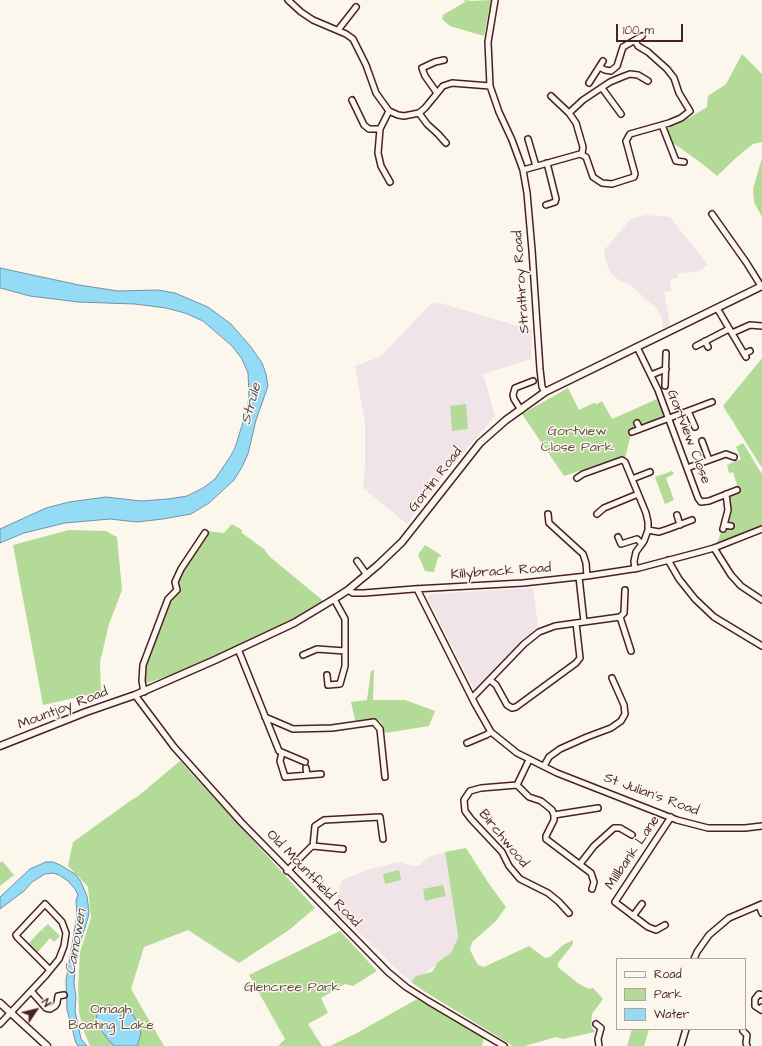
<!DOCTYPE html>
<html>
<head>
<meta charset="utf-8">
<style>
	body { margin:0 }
	#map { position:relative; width:762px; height:1046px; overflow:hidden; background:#fbf7ec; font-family:"Architects Daughter",sans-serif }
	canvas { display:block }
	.legend { position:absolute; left:616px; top:958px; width:130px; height:72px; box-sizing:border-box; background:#fbf7ec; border:1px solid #b4a19f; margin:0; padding:5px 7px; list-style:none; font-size:12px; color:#4a1f2b }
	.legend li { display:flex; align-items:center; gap:8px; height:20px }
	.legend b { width:20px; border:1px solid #b4a19f }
	.north { position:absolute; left:16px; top:990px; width:40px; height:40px; -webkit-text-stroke:3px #fbf7ec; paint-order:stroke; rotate:55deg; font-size:11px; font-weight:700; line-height:16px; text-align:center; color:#4a1f2b }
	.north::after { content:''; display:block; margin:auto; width:14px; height:18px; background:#4a1f2b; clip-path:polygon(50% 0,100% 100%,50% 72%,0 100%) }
	.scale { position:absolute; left:616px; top:24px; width:67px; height:18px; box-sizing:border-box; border:2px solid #4a1f2b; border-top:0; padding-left:5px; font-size:12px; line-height:14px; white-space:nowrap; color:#4a1f2b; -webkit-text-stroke:3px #fbf7ec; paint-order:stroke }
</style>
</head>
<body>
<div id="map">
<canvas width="762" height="1046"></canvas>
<ul class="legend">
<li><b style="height:5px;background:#fbf7ec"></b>Road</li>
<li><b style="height:11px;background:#b3da96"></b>Park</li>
<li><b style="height:11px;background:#94dbf6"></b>Water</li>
</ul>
<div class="north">N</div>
<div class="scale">100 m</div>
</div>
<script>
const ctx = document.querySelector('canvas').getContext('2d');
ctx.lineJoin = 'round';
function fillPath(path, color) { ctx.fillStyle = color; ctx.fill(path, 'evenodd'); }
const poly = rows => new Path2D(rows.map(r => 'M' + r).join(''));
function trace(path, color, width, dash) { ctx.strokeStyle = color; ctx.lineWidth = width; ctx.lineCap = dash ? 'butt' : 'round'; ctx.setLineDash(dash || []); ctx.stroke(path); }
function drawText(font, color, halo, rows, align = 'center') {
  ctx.font = font + ' "Architects Daughter",sans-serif'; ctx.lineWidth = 3; ctx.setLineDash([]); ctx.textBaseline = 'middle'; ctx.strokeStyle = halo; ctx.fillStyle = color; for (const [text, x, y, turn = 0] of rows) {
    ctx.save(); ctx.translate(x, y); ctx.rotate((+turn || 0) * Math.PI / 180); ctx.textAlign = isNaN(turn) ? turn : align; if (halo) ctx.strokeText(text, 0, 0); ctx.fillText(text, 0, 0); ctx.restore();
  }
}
fillPath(poly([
	[646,215,670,217,708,265,698,272,678,273,678,278,670,280,671,291,664,292,670,325,663,329,662,317,656,308,630,285,617,279,612,274,608,268,604,254,605,249,631,219],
	[440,303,532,330,531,359,483,374,495,416,442,477,407,524,363,488,365,469,365,423,355,366,380,357,431,304],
	[533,588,538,626,526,637,475,691,427,597,431,594],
	[445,852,458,938,451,953,436,965,427,971,424,975,416,976,411,982,393,966,346,920,333,913,342,880,370,869,398,862,414,866,420,865,428,857]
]), '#f1e4e8');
fillPath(poly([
	[464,0,472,1,491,0,484,36,450,26,442,19,443,15,465,2],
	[742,54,762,74,762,142,753,144,737,157,717,176,700,162,673,143,667,133,669,127,691,117,707,107,708,96,726,84],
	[762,158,762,217,754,202,753,189],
	[762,358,762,468,723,406],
	[568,388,579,410,594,403,597,404,602,401,612,419,657,399,665,417,642,426,639,420,635,422,636,428,632,430,625,458,621,457,564,476,522,414],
	[466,404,468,429,452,431,450,406],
	[743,443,762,474,762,527,717,544,721,532,724,531,726,527,733,529,733,525,728,524,727,522,729,520,732,509,729,497,739,491,733,472,729,473,727,465,741,459,736,447],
	[672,471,674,474,666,478,674,500,665,504,655,477],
	[232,524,242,530,242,533,264,549,270,557,327,604,215,660,147,683,144,679,146,664,171,600,179,590,177,582,208,531,224,533],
	[69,530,106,531,117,537,122,590,109,624,100,662,101,692,43,705,13,545],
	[425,545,441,555,441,557,438,557,434,572,425,571,418,555],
	[374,670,373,700,405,700,435,711,429,726,385,733,380,721,374,719,355,720,351,702,367,700,371,671],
	[180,761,315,908,289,930,239,963,188,930,144,947,131,989,164,1046,90,1046,85,1034,79,1013,78,989,80,952,91,918,88,887,68,866,73,842,133,799,137,797],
	[466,848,487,881,506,907,496,921,472,942,470,950,478,965,484,967,529,946,545,958,550,957,563,945,573,940,573,944,558,963,558,967,579,984,589,989,593,988,603,999,592,1014,591,1026,595,1032,563,1039,556,1037,525,1046,513,1046,427,993,411,982,416,976,432,972,438,962,451,953,455,944,458,938,457,929,445,852],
	[0,862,3,862,14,875,0,886],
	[399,870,401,880,385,884,383,874],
	[443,885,446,896,425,901,423,889],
	[48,924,60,936,54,942,50,938,37,953,28,944,41,930,44,932,42,929],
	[340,931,377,971,353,986,345,984,321,998,328,1013,308,1024,322,1046,278,1046,285,1039,249,975],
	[417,999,484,1038,482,1046,330,1046,357,1033],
	[632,1029,649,1029,644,1046,627,1046]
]), '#b3da96');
const water = poly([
	[0,268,79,285,118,291,158,290,175,293,208,307,231,324,251,347,262,363,266,374,268,386,256,420,248,454,242,467,234,480,209,503,191,514,163,519,137,522,110,519,65,523,24,533,0,543,0,529,46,508,69,502,106,497,141,501,168,499,187,496,203,488,215,479,230,457,235,448,247,409,249,396,248,373,242,359,232,346,203,321,185,313,166,308,135,304,78,302,30,296,4,289,0,288,0,268],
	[46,862,53,862,60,865,75,874,81,882,87,896,89,911,88,918,76,956,74,983,76,997,75,1011,81,1039,87,1046,78,1046,76,1043,67,1010,66,980,77,915,76,900,78,895,75,889,68,881,59,875,53,873,45,874,32,882,24,891,0,909,0,897,30,869,46,862],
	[109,1005,122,1016,126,1012,133,1015,138,1023,141,1034,137,1046,114,1046,106,1037,96,1022,97,1013,102,1007,109,1005]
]);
fillPath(water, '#94dbf6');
trace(water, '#7690a5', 1);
const minor = poly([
	[288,0,301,12,313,20,346,34,353,39,366,65,376,93,389,111,398,115,404,116,419,113,425,108,443,86,452,83,490,86],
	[495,0,488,42,490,86,499,112,512,140,523,170,527,193,532,250,540,369,542,387,545,392],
	[338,30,356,7],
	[599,67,605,70,611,71,617,66,623,47,642,36],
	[589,83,603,61],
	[602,88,621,114],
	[437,93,425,76,422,68,435,62,444,60],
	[551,96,569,113,576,123,583,147,582,154],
	[352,100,364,125,369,129,380,129],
	[389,111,380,129,378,153,381,166,390,182],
	[419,113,427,124,438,134,446,143],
	[569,113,583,100,610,82,622,77,630,74,638,75,648,81],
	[662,125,676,161,684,162],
	[528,139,536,166],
	[523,170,580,154,586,157,593,177,602,183,612,184,634,177,635,174,626,141,630,134,669,123,681,118,690,111,679,93,674,78,667,69,648,52,638,46,635,41],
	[546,205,555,202,556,199,547,163],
	[712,214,746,262,761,286],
	[717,308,746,357],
	[732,333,750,325,762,326],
	[705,341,708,347],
	[696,346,729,329],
	[637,347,658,390,698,498,701,502,709,501,737,490],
	[744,354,750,351],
	[651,375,666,369],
	[665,386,666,353],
	[521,410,514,399,513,395,515,388,533,381],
	[688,411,695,427],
	[637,423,640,429],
	[632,432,712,402],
	[702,441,709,460],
	[687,468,726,454,734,457],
	[577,478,583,474,622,460,625,462,646,513,648,522,648,530,644,541,636,552,634,561,635,569],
	[632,479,650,472],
	[548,514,549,523,583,554,586,563,587,576],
	[597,514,604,508,638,494],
	[677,515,680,525],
	[724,525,731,526],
	[723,529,728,510,726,494],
	[648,530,659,532,668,529,692,520],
	[618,537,621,544,637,539,642,544],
	[714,548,731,575,741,586,762,600],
	[668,560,679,579,695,599,714,617,762,646],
	[357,561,367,575],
	[579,577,584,622],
	[417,589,475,704,491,732,517,753,557,773,677,820,708,828,745,828,762,826],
	[348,590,353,593,364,593,414,589,523,583,587,576,639,568,696,553,714,548,762,529],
	[620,617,631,651],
	[620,617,624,613,625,590],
	[238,649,279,751,305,762],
	[303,655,317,649,345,651],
	[327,675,328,685,340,684,345,666,345,619,334,599],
	[490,680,496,685,507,705,512,708,516,707,576,663,580,658,576,623],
	[144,692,142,681,143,665,168,599,177,590,175,582,181,569,205,533],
	[135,695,174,747,241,822,388,972,406,987,428,1001,504,1046],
	[472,698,524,644,539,632,555,626,620,617],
	[265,717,293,729,332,728,374,722,380,729,385,777],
	[467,743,486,735,491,732],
	[282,753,280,761,285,777,321,774],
	[529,760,517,785,481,788,470,791,464,800,465,811,471,819,502,852,509,866,520,879,548,893,559,902,569,913],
	[544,766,549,757,560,749,587,737,611,728,621,721,625,714,624,705,612,678],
	[306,768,307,775],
	[517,785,529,797,541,801,552,810,554,815,554,820,546,836,546,839,591,873,594,882,592,889],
	[554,815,598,808],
	[313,846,315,826,324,820,380,817,383,839],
	[580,864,594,846,614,828,620,828,632,835],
	[287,871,311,847,313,846,343,849],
	[759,905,762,913],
	[633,916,642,904],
	[665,925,656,930,648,927,615,902,671,817],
	[694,959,697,952,709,935,729,918,762,904],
	[31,991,46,1008,50,1009,55,1006,57,1003,58,996,64,995],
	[762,995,759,994,755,999,755,1006,761,1010,762,1007],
	[0,1024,46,975,50,970,59,959,64,946,66,933,62,922,45,904,16,935,17,937,50,970],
	[596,1024,601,1028,598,1039,599,1046],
	[743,1031,747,1035,746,1043,747,1046],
	[681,1046,686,1029]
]);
const major = poly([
	[0,746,86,712,135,695,215,660,294,623,334,599,348,590,378,565,402,542,480,443,506,420,545,392,762,286],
	[0,1003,47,1046]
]);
trace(minor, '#4a1f2b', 8);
trace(major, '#4a1f2b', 9);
trace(minor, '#fbf7ec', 5);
trace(major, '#fbf7ec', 6);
drawText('14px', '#4a1f2b', '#fbf7ec', [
	["Strathroy Road",522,282,-94],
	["Gortview Close",688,437,69],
	["Gortin Road",436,480,-52],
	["Killybrack Road",501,572,-4],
	["Mountjoy Road",63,709,-21],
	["St Julian's Road",651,795,20],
	["Birchwood",503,839,51],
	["Millbank Lane",633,853,-56],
	["Old Mountfield Road",313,879,46]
]);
drawText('14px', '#644e46', '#fbf7ec', [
	["Gortview",577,432],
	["Close Park",577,448],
	["Glencree Park",292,988],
	["Omagh",111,1010],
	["Boating Lake",111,1026]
]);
drawText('italic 15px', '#5c4e5e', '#fbf7ec', [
	["Strule",252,404,-75],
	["Camowen",77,942,-80]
]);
</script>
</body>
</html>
